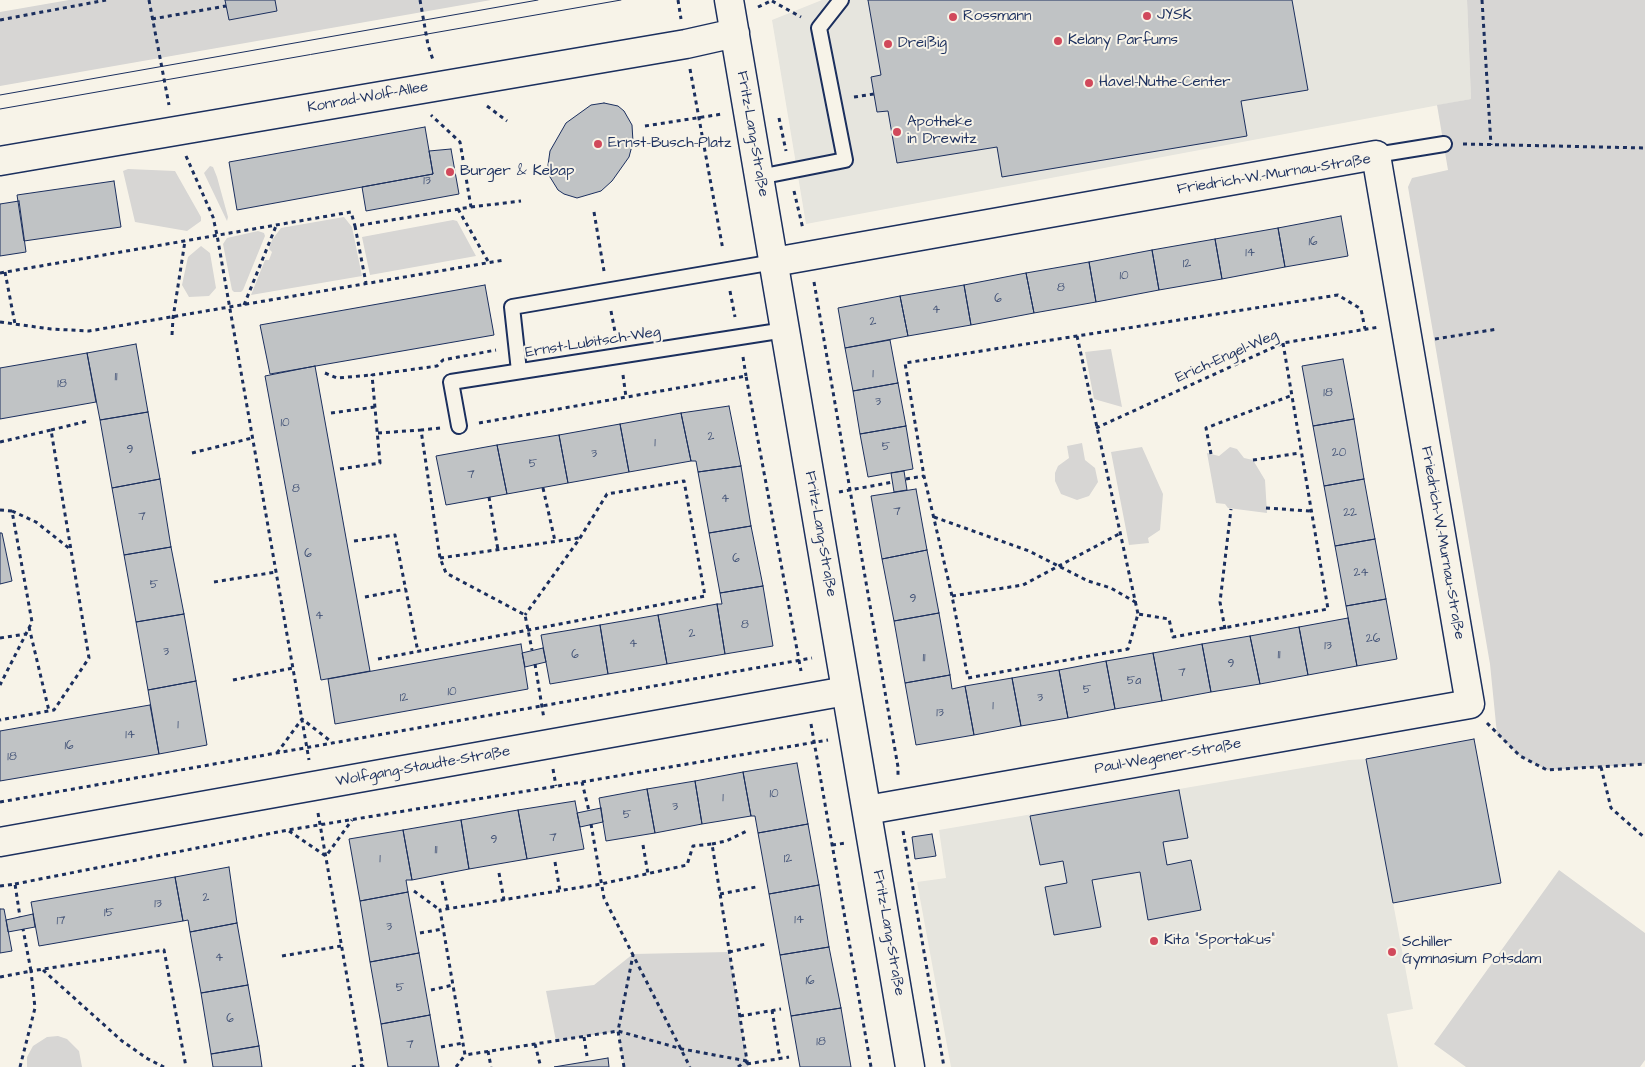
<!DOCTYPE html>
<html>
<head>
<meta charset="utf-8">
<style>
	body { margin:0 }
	canvas { display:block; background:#f7f3e8 }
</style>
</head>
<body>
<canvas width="1645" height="1067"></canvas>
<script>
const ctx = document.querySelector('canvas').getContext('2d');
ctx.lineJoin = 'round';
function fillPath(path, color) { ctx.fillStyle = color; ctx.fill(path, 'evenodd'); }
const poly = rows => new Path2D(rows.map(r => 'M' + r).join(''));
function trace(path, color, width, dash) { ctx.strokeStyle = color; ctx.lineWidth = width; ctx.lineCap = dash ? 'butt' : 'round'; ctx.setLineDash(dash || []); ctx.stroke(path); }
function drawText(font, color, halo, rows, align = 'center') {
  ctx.font = font + ' "Architects Daughter",sans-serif'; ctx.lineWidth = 4; ctx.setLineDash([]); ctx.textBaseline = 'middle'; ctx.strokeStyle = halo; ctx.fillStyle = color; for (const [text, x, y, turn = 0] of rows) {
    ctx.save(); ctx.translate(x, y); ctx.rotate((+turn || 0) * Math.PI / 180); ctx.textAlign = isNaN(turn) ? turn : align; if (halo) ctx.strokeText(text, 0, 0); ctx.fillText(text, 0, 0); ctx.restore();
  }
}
fillPath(poly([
	[822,0,1467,0,1471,99,806,224,772,20],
	[1366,759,1413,1009,1387,1014,1398,1067,951,1067,917,882,946,878,939,830,1349,760]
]), '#e6e5de');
fillPath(poly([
	[69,0,491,0,0,86,0,12],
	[1467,0,1645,0,1645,764,1547,770,1520,756,1497,734,1490,664,1408,187,1412,178,1448,170,1437,105,1471,99],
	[210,166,213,167,217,177,228,217,227,221,204,173],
	[128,169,175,171,201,217,201,221,187,231,135,222,123,171],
	[344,217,352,227,362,276,251,295,265,260,269,260,272,252,269,249,272,240,281,228],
	[453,220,457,221,476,256,370,275,362,237],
	[258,231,264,233,265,236,243,290,241,292,234,292,232,290,223,244,227,238],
	[201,246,210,253,216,288,209,296,189,297,182,285,188,257],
	[1111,349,1122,407,1094,399,1085,352],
	[1082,443,1085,460,1095,468,1098,482,1089,496,1077,500,1061,494,1055,481,1055,473,1058,466,1069,458,1067,446],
	[1142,447,1163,494,1160,530,1148,538,1149,543,1129,545,1111,452],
	[1230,447,1237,449,1244,458,1253,460,1265,480,1267,513,1228,508,1225,504,1216,503,1207,453,1219,456],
	[1559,870,1645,933,1645,1060,1640,1067,1466,1067,1434,1044],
	[729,952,748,1067,624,1067,618,1031,556,1041,546,991,594,985,633,954],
	[58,1036,67,1039,79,1051,82,1067,27,1067,27,1057,33,1046,47,1037]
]), '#d7d6d4');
const building = poly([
	[225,0,275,0,277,11,229,20,225,0],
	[868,0,1292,0,1308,90,1241,101,1247,136,1002,177,997,147,897,163,888,111,877,112,871,77,881,75,868,0],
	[604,103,618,106,624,111,632,125,633,142,629,157,612,181,601,191,577,198,564,194,558,190,550,177,548,165,550,151,566,123,591,105,604,103],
	[425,127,433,174,237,210,229,162,425,127],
	[451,149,459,194,366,211,362,187,433,174,429,151,451,149],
	[114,181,121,227,24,241,17,195,114,181],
	[19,201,26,252,0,256,0,204,19,201],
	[1341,216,1348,256,1285,267,1278,228,1341,216],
	[1278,228,1285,267,1222,279,1215,239,1278,228],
	[1215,239,1222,279,1159,290,1152,250,1215,239],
	[1152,250,1159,290,1096,302,1089,262,1152,250],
	[1089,262,1096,302,1034,313,1026,273,1089,262],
	[1026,273,1034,313,971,325,964,285,1026,273],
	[485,285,494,335,270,374,260,325,485,285],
	[964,285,971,325,908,336,900,296,964,285],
	[900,296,908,336,845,348,838,308,900,296],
	[890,340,898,383,853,391,845,348,890,340],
	[136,344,148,412,100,420,87,353,136,344],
	[87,353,96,402,0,419,0,368,87,353],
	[1343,359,1354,419,1313,426,1302,366,1343,359],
	[315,366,370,671,321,680,265,376,315,366],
	[898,383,906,426,860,434,853,391,898,383],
	[729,406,741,466,698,472,696,461,691,461,681,413,729,406],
	[148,412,160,479,112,488,100,420,148,412],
	[681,413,691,461,629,472,620,424,681,413],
	[1354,419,1364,479,1324,486,1313,426,1354,419],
	[620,424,629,472,568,483,559,435,620,424],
	[906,426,913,469,868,477,860,434,906,426],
	[559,435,568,483,507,494,497,445,559,435],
	[497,445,507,494,446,505,436,456,497,445],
	[741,466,751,526,709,533,698,472,741,466],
	[904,471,907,490,894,492,891,473,904,471],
	[160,479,171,547,124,555,112,488,160,479],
	[1364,479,1375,539,1335,546,1324,486,1364,479],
	[916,489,927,550,882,559,871,496,916,489],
	[751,526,763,586,720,593,709,533,751,526],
	[0,533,2,533,12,581,0,584,0,533],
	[1375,539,1386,599,1346,606,1335,546,1375,539],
	[171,547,184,614,136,622,124,555,171,547],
	[927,550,939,613,894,621,882,559,927,550],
	[763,586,773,646,725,654,717,604,722,604,720,593,763,586],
	[1386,599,1397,659,1357,666,1346,606,1386,599],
	[717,604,725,654,667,664,658,615,717,604],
	[939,613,950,675,905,683,894,621,939,613],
	[184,614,196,681,148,690,136,622,184,614],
	[658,615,667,664,608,674,600,625,658,615],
	[1348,618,1357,666,1308,675,1299,627,1348,618],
	[600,625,608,674,550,684,541,635,600,625],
	[1299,627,1308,675,1260,684,1250,636,1299,627],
	[1250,636,1260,684,1211,692,1202,644,1250,636],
	[521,644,528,689,335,724,328,679,521,644],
	[1202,644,1211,692,1162,701,1153,653,1202,644],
	[543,648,546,662,525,667,522,653,543,648],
	[1153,653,1162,701,1115,709,1106,661,1153,653],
	[1106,661,1115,709,1068,718,1059,670,1106,661],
	[1059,670,1068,718,1021,726,1012,678,1059,670],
	[950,675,952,689,965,686,974,735,916,745,905,683,950,675],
	[1012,678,1021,726,974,735,965,686,1012,678],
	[196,681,207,745,159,754,148,690,196,681],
	[150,705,159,754,0,781,0,731,150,705],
	[1474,739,1501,883,1393,903,1366,759,1474,739],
	[797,763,808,824,758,833,755,816,751,816,743,772,797,763],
	[743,772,751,816,702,824,695,781,743,772],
	[695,781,702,824,655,833,647,789,695,781],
	[647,789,655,833,606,841,599,798,647,789],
	[1179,790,1188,838,1163,842,1167,865,1191,860,1201,910,1148,920,1140,872,1092,880,1101,927,1054,935,1045,887,1067,883,1063,861,1040,865,1030,816,1179,790],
	[575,801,584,849,527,859,518,810,575,801],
	[601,808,603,822,580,827,577,813,601,808],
	[518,810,527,859,469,869,461,820,518,810],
	[461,820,469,869,412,880,403,830,461,820],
	[808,824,819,885,769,894,758,833,808,824],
	[403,830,412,880,406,880,408,892,360,901,349,839,403,830],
	[932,834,936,856,915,859,912,837,932,834],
	[229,867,237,923,190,932,188,920,183,921,175,877,229,867],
	[175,877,183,921,39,946,31,902,175,877],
	[819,885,829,947,780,955,769,894,819,885],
	[408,892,419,953,370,962,360,901,408,892],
	[0,909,4,909,12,951,0,953,0,909],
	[33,914,35,927,8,932,6,920,33,914],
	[237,923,248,985,201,993,190,932,237,923],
	[829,947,841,1008,791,1016,780,955,829,947],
	[419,953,430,1015,381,1024,370,962,419,953],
	[248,985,259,1046,211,1054,201,993,248,985],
	[841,1008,851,1067,800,1067,791,1016,841,1008],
	[430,1015,439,1067,388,1067,381,1024,430,1015],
	[259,1046,262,1067,213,1067,211,1054,259,1046],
	[608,1058,609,1067,554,1067,608,1058]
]);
fillPath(building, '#c0c3c5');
trace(building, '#1b2f5e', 1);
const service = poly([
	[1376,155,1444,144],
	[759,177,845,160,819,28,841,0],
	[519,371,512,307,774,262],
	[459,426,451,382,785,330]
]);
const minor = poly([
	[729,0,910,1067],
	[0,161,686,44,735,33],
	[774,262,1376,155,1470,704,867,810],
	[0,842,846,691]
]);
trace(service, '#1b2f5e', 18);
trace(minor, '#1b2f5e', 31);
trace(poly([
	[149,0,169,105],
	[420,0,428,45,433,60],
	[678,0,681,19],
	[1482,0,1491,145],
	[772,1,801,17],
	[758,7,773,0],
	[152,19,226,6],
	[0,20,106,0],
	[690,69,723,250],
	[854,97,874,94],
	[487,106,507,121],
	[779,118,786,151],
	[645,126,722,114],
	[1463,144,1645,148],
	[186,156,213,217,217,235,309,760],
	[794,191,803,229],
	[471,207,521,201],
	[458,209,489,263],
	[594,212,604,271],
	[355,226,366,283],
	[5,272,15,324],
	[0,273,351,212,355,226,471,207,460,142,431,115],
	[814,282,898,767,898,778],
	[730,291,735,317],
	[244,305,276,226],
	[611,311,616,337],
	[0,322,51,329,89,331,504,260],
	[172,335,173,318,185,241],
	[1077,336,1138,614],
	[1435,339,1498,329],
	[1283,343,1328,609,1173,637,1169,619,1138,614,1128,649,968,678,952,596,924,476,905,363,1338,295,1361,309,1365,329],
	[743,357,746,376],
	[325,373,337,378,372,375],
	[623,375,626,397],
	[331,413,375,407],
	[479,423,746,376,801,671],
	[440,428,421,430,440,558,446,573,525,615,532,650],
	[1096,428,1283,343,1379,327],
	[51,430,88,421],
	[378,433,421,430],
	[0,442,51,430,89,658,54,710,0,720],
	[192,453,252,438],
	[1211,454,1206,428,1290,396],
	[1253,460,1300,453],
	[340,469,380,463,372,375,437,366,443,360,496,350],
	[906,479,924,476],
	[543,488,555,541],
	[839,492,893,482],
	[489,497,498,550],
	[1266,508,1310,511],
	[0,510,12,511,32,622,0,685],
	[12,511,36,522,70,549],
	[934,517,1029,551,1088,581,1111,588,1137,603],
	[354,541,395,535,418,652],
	[440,558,579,538],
	[214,582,276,572],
	[952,596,1023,585,1119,534],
	[365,597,406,589],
	[29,627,49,711],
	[1225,629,1220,602,1231,509],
	[0,638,26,634],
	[378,659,705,596,684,481,607,494,580,538,525,615],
	[535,664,544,719],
	[233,680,293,668],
	[1487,723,1520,756,1547,770,1645,764],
	[811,724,871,1067],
	[277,753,302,719,333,743],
	[1601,767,1611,808,1645,838],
	[553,769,556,786],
	[582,782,828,740],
	[0,802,812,658],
	[318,813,363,1067],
	[591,824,604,898,690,1067],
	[289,831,326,856,352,820],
	[903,831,944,1067],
	[712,844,726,841,749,830],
	[643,845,648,874],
	[832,845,846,843],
	[555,862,560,891],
	[499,873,504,900],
	[442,881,448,909],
	[15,884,288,830,582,782,589,811],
	[0,886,15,884,20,917],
	[414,891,440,910],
	[720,894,756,887],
	[420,933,443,929],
	[729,952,766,944],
	[282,956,341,946],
	[43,970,122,1041,148,1059,164,1067],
	[0,977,31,971,23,929],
	[431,990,453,985],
	[772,1010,780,1059],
	[740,1016,781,1009],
	[584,1037,587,1056],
	[535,1044,540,1064],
	[441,1047,463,1043],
	[488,1051,491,1067],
	[747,1061,682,1049,618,1031,465,1055,440,910,601,884,687,865,693,846,712,844,748,1067],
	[747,1064,789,1057],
	[20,1067,35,1008,31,971,164,950,186,1067],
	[352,1067,363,1065],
	[456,1067,465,1055],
	[624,1067,618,1031,633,955],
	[738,1067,746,1061]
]), '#1b2f5e', 3, [4, 4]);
trace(service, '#f7f3e8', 14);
trace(minor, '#f7f3e8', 28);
trace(poly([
	[0,95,538,0],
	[0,109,621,0]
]), '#1b2f5e', 1);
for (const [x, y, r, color] of [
	[1147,16,5,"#d1495b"],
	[953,17,5,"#d1495b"],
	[1058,41,5,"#d1495b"],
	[888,44,5,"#d1495b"],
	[1089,83,5,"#d1495b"],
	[897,132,5,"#d1495b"],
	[598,144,5,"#d1495b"],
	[450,172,5,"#d1495b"],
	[1154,941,5,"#d1495b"],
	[1392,952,5,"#d1495b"]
]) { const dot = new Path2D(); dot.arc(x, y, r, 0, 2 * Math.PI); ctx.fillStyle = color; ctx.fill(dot); trace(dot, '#f7f3e8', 2); }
drawText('12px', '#445478', null, [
	["13",427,181],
	["16",1313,242],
	["14",1250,253],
	["12",1187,264],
	["10",1124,276],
	["8",1061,288],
	["6",998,299],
	["4",936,310],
	["2",873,322],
	["1",873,374],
	["11",116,377],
	["18",62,384],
	["18",1328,393],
	["3",878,402],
	["10",285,423],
	["2",711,437],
	["1",655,443],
	["5",886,447],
	["9",130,450],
	["20",1339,453],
	["3",594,454],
	["5",533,464],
	["7",471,475],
	["8",296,489],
	["4",725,499],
	["7",897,512],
	["22",1350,513],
	["7",142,517],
	["6",308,554],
	["6",736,559],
	["24",1361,573],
	["5",154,585],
	["9",913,599],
	["4",319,616],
	["8",745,625],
	["2",692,634],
	["26",1373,639],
	["4",633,644],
	["13",1328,646],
	["3",166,652],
	["6",575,655],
	["11",1279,655],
	["11",924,658],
	["9",1231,664],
	["7",1182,673],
	["5a",1134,681],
	["5",1087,690],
	["10",452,692],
	["12",404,698],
	["3",1040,698],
	["1",993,706],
	["13",940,713],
	["1",178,725],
	["14",130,735],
	["16",69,746],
	["18",12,757],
	["10",774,794],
	["1",723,798],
	["3",675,807],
	["5",627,815],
	["7",553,838],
	["9",494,840],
	["11",436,850],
	["1",380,859],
	["12",788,859],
	["2",206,898],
	["13",158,904],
	["15",109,913],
	["14",799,920],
	["17",61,921],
	["3",389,927],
	["4",219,958],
	["16",810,981],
	["5",400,988],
	["6",230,1019],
	["18",821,1042],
	["7",410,1045]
]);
drawText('15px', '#1b2f5e', '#f7f3e8', [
	["JYSK",1157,16],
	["Rossmann",963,17],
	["Kelany Parfums",1068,41],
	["Dreißig",898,44],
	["Havel-Nuthe-Center",1099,83],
	["Apotheke",907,123],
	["in Drewitz",907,140],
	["Ernst-Busch-Platz",608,144],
	["Burger & Kebap",460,172],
	["Kita \"Sportakus\"",1164,941],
	["Schiller",1402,943],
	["Gymnasium Potsdam",1402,960]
], 'left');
drawText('15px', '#1b2f5e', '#f7f3e8', [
	["Konrad-Wolf-Allee",368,98,-10],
	["Fritz-Lang-Straße",752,134,80],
	["Friedrich-W.-Murnau-Straße",1274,175,-9],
	["Ernst-Lubitsch-Weg",593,343,-9],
	["Erich-Engel-Weg",1227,357,-24],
	["Fritz-Lang-Straße",820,534,80],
	["Friedrich-W.-Murnau-Straße",1442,543,80],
	["Paul-Wegener-Straße",1168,757,-10],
	["Wolfgang-Staudte-Straße",423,767,-10],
	["Fritz-Lang-Straße",888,933,80]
]);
</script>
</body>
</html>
